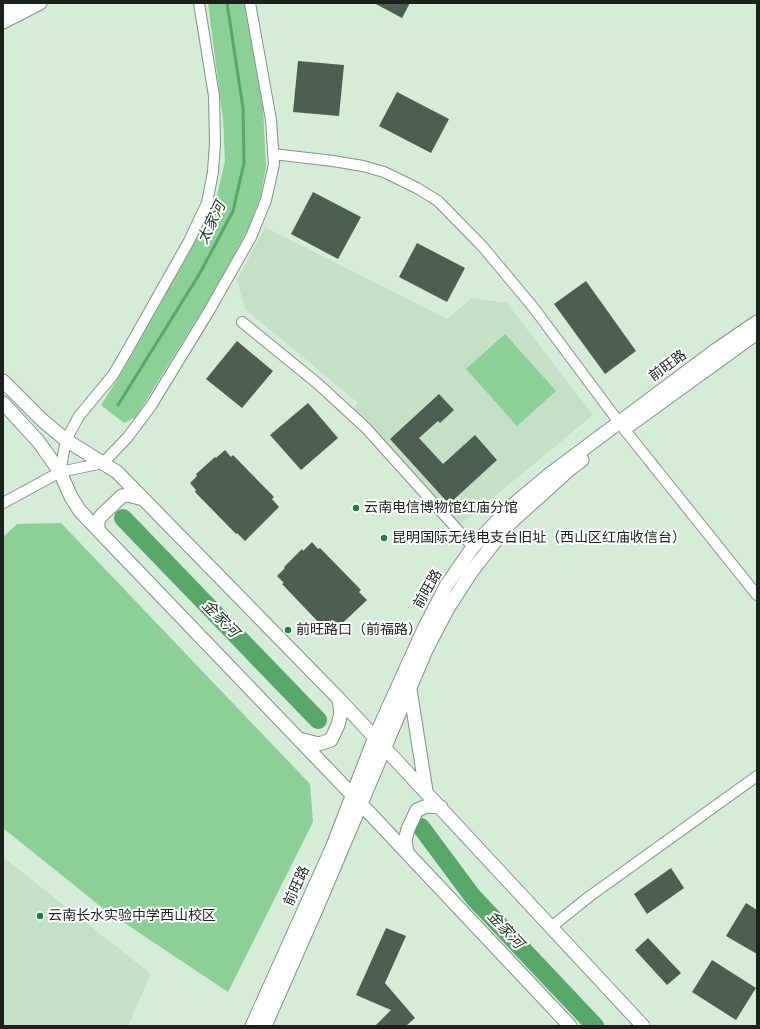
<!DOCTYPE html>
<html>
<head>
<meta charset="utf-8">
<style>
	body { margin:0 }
	#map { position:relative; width:760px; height:1029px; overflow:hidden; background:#d5ecd8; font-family:"PT Serif",serif }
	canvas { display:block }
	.frame { position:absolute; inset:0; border:4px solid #1a221b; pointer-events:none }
</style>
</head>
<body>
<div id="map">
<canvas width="760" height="1029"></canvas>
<div class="frame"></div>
</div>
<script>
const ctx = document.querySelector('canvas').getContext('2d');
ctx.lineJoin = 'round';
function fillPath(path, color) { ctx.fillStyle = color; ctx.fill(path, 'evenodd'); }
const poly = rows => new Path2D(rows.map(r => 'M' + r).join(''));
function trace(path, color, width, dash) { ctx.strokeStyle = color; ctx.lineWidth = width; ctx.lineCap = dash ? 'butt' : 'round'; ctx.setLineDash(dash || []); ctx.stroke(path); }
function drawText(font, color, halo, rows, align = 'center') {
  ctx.font = font + ' "PT Serif","Noto Sans SC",serif'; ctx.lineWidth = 4; ctx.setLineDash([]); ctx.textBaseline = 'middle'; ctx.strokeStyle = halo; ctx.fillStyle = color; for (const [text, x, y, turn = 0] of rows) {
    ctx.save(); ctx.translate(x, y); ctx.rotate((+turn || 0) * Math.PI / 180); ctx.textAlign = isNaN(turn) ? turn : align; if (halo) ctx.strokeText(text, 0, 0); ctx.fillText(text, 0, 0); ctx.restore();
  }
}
fillPath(poly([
	[265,227,447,319,472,298,507,303,593,415,459,526,354,408,358,403,245,309,237,280],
	[3,857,151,974,128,1026,3,1026]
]), '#c4e1c8');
fillPath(poly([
	[208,3,245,3,263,108,266,166,261,195,250,225,219,283,136,417,124,423,101,405,122,372,183,263,215,204,225,161,223,119],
	[505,334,556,391,517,426,466,369],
	[61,523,310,784,313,822,228,992,105,910,3,828,3,537,17,524]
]), '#8bd097');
trace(poly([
	[118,405,200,273,233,211,244,163,243,108,227,3]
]), '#58a869', 3);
trace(poly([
	[123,518,318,720],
	[421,827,473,897,595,1026]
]), '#58a869', 18);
fillPath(poly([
	[374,3,410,3,402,18],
	[298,61,344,65,339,116,293,112],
	[397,92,449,119,431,153,379,126],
	[313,192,361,217,338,259,291,234],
	[417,243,465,268,447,302,399,277],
	[586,281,636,351,605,374,554,304],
	[237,341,273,371,242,408,206,379],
	[439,394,454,410,440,423,438,421,419,438,443,464,475,435,497,460,449,504,390,439],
	[308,403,338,438,301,470,270,435],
	[225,450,231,457,233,455,274,497,272,499,279,507,245,541,237,533,236,534,195,492,196,490,190,483,197,476,196,474,215,457,216,458],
	[312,542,318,549,320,548,361,590,359,592,367,600,332,633,324,625,323,627,282,584,284,583,277,576,285,568,284,567,302,549,303,551],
	[671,868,684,888,647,914,634,894],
	[746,903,757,910,757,954,726,936],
	[386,928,406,936,385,983,415,1018,406,1026,375,1026,391,1010,356,995],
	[648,938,681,973,667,985,635,950],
	[712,960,756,988,736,1020,692,992]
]), '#4d6050');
const minor = poly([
	[273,154,333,161,363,166,384,172,417,188,438,201,483,247,533,307,624,429,757,595],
	[242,322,317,383,366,428,473,547],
	[60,472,66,440,79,416,113,375,123,358,189,241,207,203,213,172,215,143,214,96,199,3],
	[3,503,60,472,103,463,127,438,151,406,209,311,251,237,266,200,274,164,271,120,250,3],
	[551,927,590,896,757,776]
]);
const tertiary = poly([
	[3,12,20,3],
	[3,22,40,3],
	[3,381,42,420,66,440,117,472,339,699,643,1026],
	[3,403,38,441,60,472,71,497,80,511,98,530,361,804,570,1026],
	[627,427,757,333],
	[98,530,98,521,101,516,122,496,128,495,143,499],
	[410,689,426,791],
	[299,739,319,744,331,740,338,725,341,713,339,699],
	[407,852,405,841,408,829,417,810,427,806,441,807],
	[252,1026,332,848,375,737,423,631,446,586,473,547,508,509,550,474,716,350,757,322],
	[265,1026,319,903,426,650,448,608,472,571,508,525,570,469,582,460]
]);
trace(minor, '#809482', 12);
trace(tertiary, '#809482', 15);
trace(minor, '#fff', 10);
trace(tertiary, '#fff', 13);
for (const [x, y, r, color] of [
	[356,508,4,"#16853c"],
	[384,538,4,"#16853c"],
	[288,630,4,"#16853c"],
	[40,916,4,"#16853c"]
]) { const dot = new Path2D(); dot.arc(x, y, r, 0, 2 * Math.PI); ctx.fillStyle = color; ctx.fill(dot); trace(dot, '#fff', 1.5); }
drawText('14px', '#1a221b', '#fff', [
	["前旺路",668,366,-36],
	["前旺路",428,589,-60],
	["前旺路",297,886,-66]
]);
drawText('14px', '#1a221b', '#fff', [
	["云南电信博物馆红庙分馆",364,508],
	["昆明国际无线电支台旧址（西山区红庙收信台）",392,538],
	["前旺路口（前福路）",296,630],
	["云南长水实验中学西山校区",48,916]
], 'left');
drawText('italic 15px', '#16371d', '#fff', [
	["太家河",212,223,-64],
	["金家河",220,619,46],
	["金家河",505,930,47]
]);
</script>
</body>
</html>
